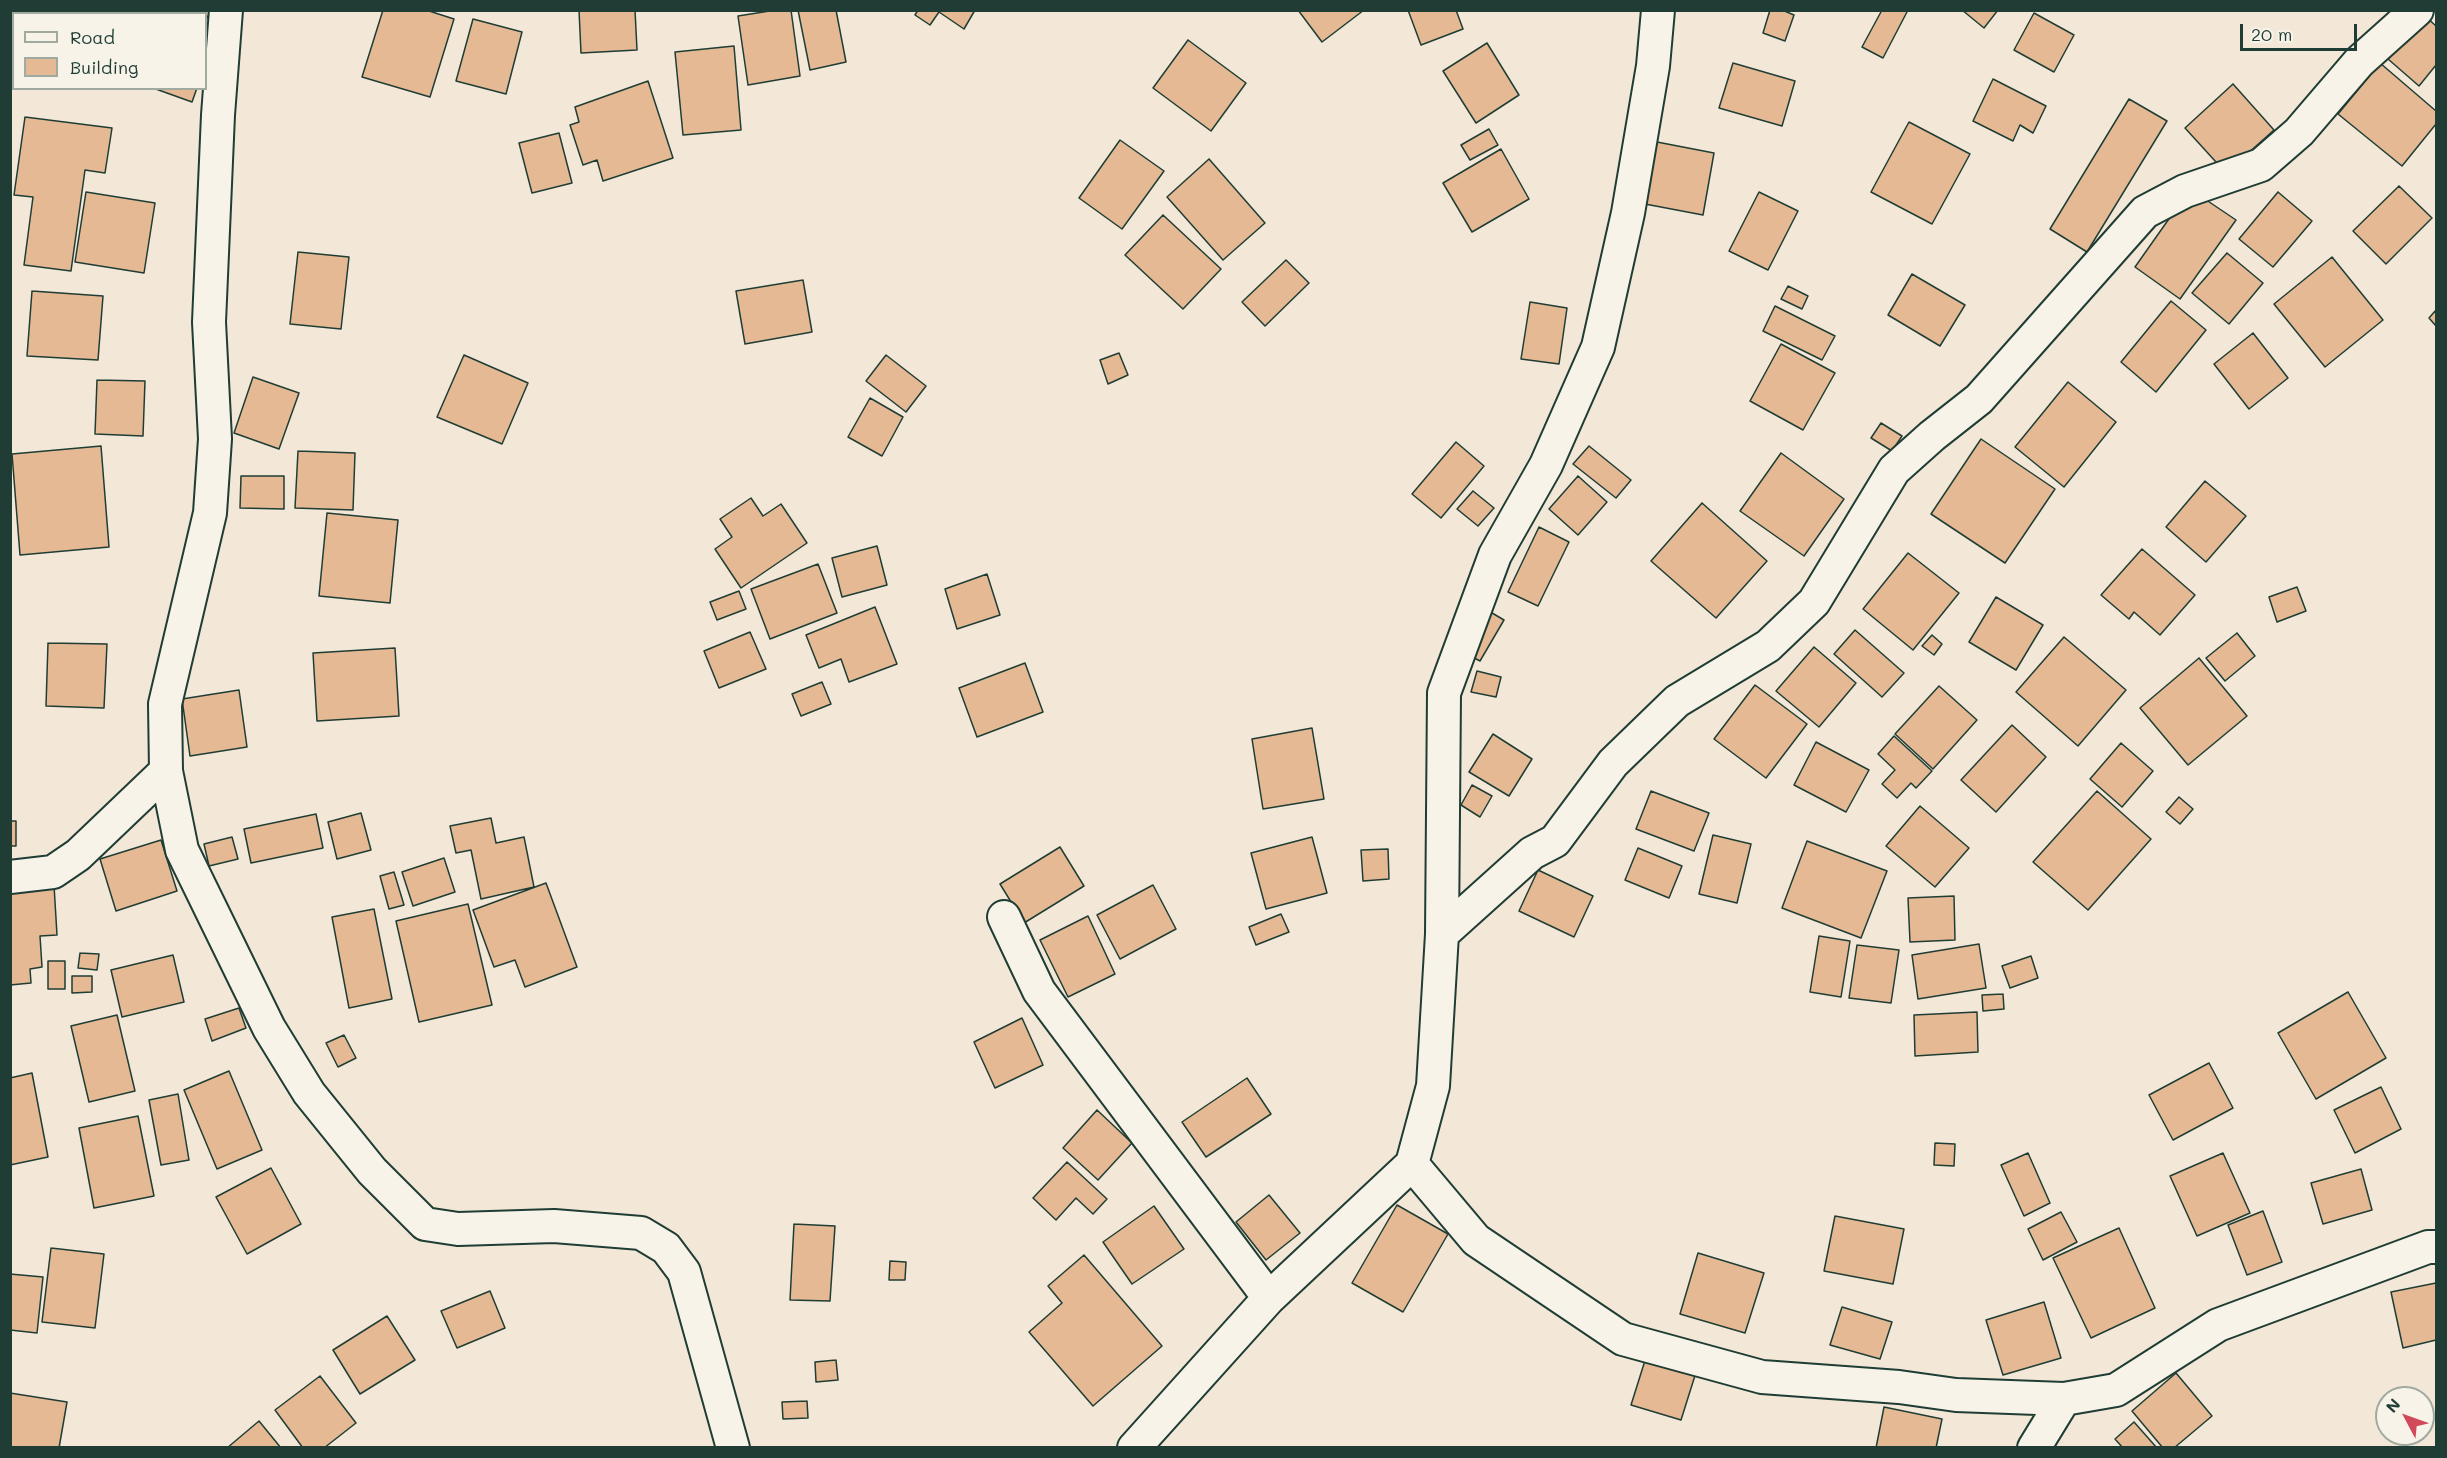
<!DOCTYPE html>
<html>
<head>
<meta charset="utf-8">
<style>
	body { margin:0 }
	#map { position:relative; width:2447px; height:1458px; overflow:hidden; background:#f3e7d7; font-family:Mali,sans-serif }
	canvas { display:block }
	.frame { position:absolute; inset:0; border:12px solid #1f3d34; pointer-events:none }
	.legend { position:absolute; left:12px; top:12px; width:195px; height:78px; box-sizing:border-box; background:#f7f3e8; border:2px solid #a1aaa0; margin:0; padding:8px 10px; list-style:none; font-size:18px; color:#1f3d34 }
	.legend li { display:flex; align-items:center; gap:12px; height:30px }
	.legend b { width:30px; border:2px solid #a1aaa0 }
	.north { position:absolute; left:2375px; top:1386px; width:60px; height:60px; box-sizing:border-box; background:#f7f3e8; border:2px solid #a1aaa0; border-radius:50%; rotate:311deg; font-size:16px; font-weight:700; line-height:24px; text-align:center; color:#1f3d34 }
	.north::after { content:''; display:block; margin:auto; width:21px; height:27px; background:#d1495b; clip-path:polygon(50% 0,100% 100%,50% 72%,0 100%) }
	.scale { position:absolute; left:2240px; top:24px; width:117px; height:27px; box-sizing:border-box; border:3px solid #1f3d34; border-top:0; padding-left:8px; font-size:18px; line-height:21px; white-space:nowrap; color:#1f3d34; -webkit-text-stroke:4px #f7f3e8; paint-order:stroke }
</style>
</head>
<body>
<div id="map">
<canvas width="2447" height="1458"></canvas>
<div class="frame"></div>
<ul class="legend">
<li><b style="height:8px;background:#f7f3e8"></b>Road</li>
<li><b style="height:16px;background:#e4b994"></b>Building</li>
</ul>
<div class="north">N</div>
<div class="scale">20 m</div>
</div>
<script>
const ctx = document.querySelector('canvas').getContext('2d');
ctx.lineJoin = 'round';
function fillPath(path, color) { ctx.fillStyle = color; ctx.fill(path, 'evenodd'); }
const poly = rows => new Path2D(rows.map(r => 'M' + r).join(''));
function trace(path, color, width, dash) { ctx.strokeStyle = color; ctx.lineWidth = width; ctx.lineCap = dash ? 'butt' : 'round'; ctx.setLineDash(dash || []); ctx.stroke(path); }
const building = poly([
	[99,10,126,10,125,14,105,14,99,10],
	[177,10,211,10,206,20,206,14,178,14,177,10],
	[383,10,426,10,454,19,430,97,362,77,383,10],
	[579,10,635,10,637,50,581,53,579,10],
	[776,10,791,10,800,76,748,85,738,16,776,10],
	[798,10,836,10,846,62,810,70,798,10],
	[918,10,975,10,964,29,939,12,930,25,915,15,918,10],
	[1298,10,1364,10,1322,42,1298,10],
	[1408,10,1456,10,1463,29,1421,45,1408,10],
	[1770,10,1782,10,1794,15,1785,41,1763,33,1770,10],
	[1882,10,1908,10,1883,58,1862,47,1882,10],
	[1962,10,1998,10,1984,28,1962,10],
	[2034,13,2074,35,2054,72,2014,50,2034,13],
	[2424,15,2436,26,2436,65,2419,86,2388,59,2424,15],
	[473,19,522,32,506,94,456,81,473,19],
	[1188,40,1246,83,1211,131,1153,88,1188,40],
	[1487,43,1519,95,1476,123,1443,71,1487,43],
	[10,45,14,47,14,66,10,71,10,45],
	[734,46,741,130,683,135,675,52,734,46],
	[1733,63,1795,81,1782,126,1719,108,1733,63],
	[2380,63,2436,111,2436,124,2402,166,2338,114,2380,63],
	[1993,79,2046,106,2033,133,2020,125,2013,141,1973,121,1993,79],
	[648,81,673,158,603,181,597,160,583,165,570,125,579,122,575,107,648,81],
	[2233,84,2274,130,2226,173,2185,128,2233,84],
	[153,88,197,88,192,102,153,88],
	[2129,99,2167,121,2087,252,2050,229,2129,99],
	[25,117,112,128,105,173,85,170,71,271,24,265,33,197,14,195,25,117],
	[1909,122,1970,154,1932,224,1871,192,1909,122],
	[1489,129,1498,145,1470,160,1461,145,1489,129],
	[559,133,572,183,532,193,519,143,559,133],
	[1120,140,1164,171,1122,229,1079,198,1120,140],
	[1657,142,1714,153,1703,215,1645,204,1657,142],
	[1501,149,1529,199,1472,232,1443,183,1501,149],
	[1209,159,1265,223,1223,260,1167,197,1209,159],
	[2399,186,2432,218,2386,264,2353,231,2399,186],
	[2190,189,2236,220,2180,299,2135,267,2190,189],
	[86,192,155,203,144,273,75,262,86,192],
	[1759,192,1798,211,1768,270,1729,251,1759,192],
	[2278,192,2312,221,2273,267,2239,239,2278,192],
	[1163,215,1221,269,1183,309,1125,255,1163,215],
	[298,252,349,257,341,329,290,324,298,252],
	[2227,253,2263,283,2229,324,2192,293,2227,253],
	[2332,257,2383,320,2325,367,2274,304,2332,257],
	[1286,260,1309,283,1265,326,1242,302,1286,260],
	[1912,274,1965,305,1940,346,1888,315,1912,274],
	[803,280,812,332,745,344,736,291,803,280],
	[1788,286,1808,296,1802,309,1781,299,1788,286],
	[32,291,103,296,98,360,27,356,32,291],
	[2171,301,2206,330,2156,392,2121,362,2171,301],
	[1530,302,1567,308,1559,364,1521,359,1530,302],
	[1775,306,1835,336,1822,360,1763,331,1775,306],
	[2436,310,2436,326,2429,318,2436,310],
	[2253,333,2288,378,2249,409,2214,364,2253,333],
	[1781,344,1835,373,1803,430,1750,401,1781,344],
	[1119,353,1128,375,1108,384,1100,360,1119,353],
	[464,355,528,383,502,444,437,417,464,355],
	[886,355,926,386,906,412,866,381,886,355],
	[253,377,299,393,279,449,234,433,253,377],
	[97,380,145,381,143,436,95,434,97,380],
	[2068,382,2116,422,2064,487,2015,447,2068,382],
	[870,398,903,417,882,456,848,437,870,398],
	[1881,423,1902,436,1892,451,1871,438,1881,423],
	[1981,439,2055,489,2005,563,1931,514,1981,439],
	[1456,442,1484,466,1441,518,1412,494,1456,442],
	[101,446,109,547,20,555,12,454,101,446],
	[1589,446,1631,480,1616,498,1573,464,1589,446],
	[298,451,355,453,353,510,295,508,298,451],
	[1781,453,1844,499,1804,556,1740,511,1781,453],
	[241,476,284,476,284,509,240,508,241,476],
	[1578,476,1607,502,1578,535,1549,509,1578,476],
	[2205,481,2246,516,2206,562,2166,527,2205,481],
	[1473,491,1494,508,1478,526,1457,509,1473,491],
	[751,498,763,516,781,504,807,543,741,588,715,549,732,537,720,519,751,498],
	[1702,503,1767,561,1716,618,1651,561,1702,503],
	[327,513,398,520,390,603,319,596,327,513],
	[1539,527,1569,542,1538,606,1508,592,1539,527],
	[877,546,887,585,842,597,832,558,877,546],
	[2142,549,2195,595,2160,635,2134,612,2129,619,2101,595,2142,549],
	[1908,553,1959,593,1913,650,1863,609,1908,553],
	[818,564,837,613,770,639,751,589,818,564],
	[987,574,1000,615,957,629,945,589,987,574],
	[2297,587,2306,611,2277,622,2269,597,2297,587],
	[739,591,746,609,717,620,710,602,739,591],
	[1996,597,2043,625,2016,670,1969,642,1996,597],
	[875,607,897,664,849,682,841,659,819,668,806,635,875,607],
	[1487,610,1504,620,1480,661,1463,652,1487,610],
	[1855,630,1904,673,1882,697,1834,654,1855,630],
	[750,632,766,669,719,688,704,651,750,632],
	[2237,633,2255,656,2225,681,2206,658,2237,633],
	[1932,635,1942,644,1934,655,1922,646,1932,635],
	[2064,637,2126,690,2078,746,2016,692,2064,637],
	[48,643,107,644,104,708,46,706,48,643],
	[1814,647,1856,683,1819,727,1776,691,1814,647],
	[395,648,399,716,317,721,313,653,395,648],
	[2199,658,2247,716,2188,765,2140,708,2199,658],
	[1025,663,1043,712,977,737,959,688,1025,663],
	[1477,671,1501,677,1496,697,1471,692,1477,671],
	[822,682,831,704,801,716,792,694,822,682],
	[1755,685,1807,724,1766,778,1714,739,1755,685],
	[1939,686,1977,720,1933,769,1895,734,1939,686],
	[239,690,247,747,190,756,182,699,239,690],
	[2012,725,2046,757,1996,812,1961,780,2012,725],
	[1312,728,1324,799,1263,809,1252,739,1312,728],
	[1493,734,1532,759,1509,796,1469,772,1493,734],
	[1894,736,1932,771,1916,788,1911,783,1897,798,1882,784,1895,770,1878,754,1894,736],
	[1816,742,1869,770,1846,812,1794,785,1816,742],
	[2121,743,2153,771,2122,807,2090,779,2121,743],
	[1472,785,1492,796,1480,817,1461,805,1472,785],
	[1651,791,1709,813,1694,851,1636,829,1651,791],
	[2097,791,2151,839,2088,910,2033,862,2097,791],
	[2179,797,2193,809,2180,824,2166,812,2179,797],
	[1920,806,1969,848,1935,887,1886,846,1920,806],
	[361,813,371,850,337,859,328,822,361,813],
	[316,814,323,848,251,863,244,829,316,814],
	[491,818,496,843,524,837,534,887,481,899,471,850,456,853,450,826,491,818],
	[10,821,16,821,16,846,10,846,10,821],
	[1713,835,1751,844,1737,903,1699,894,1713,835],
	[232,837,238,859,209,866,204,844,232,837],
	[1312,837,1327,893,1266,909,1251,853,1312,837],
	[161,840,177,891,116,911,100,859,161,840],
	[1807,841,1887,871,1861,938,1782,908,1807,841],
	[1060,847,1084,886,1024,923,1000,884,1060,847],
	[1638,848,1682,866,1669,898,1625,880,1638,848],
	[1388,849,1389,879,1363,881,1361,850,1388,849],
	[444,858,455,892,413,906,402,872,444,858],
	[1538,870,1593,896,1574,937,1519,911,1538,870],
	[394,872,404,905,389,909,380,876,394,872],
	[546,883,577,967,525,987,515,960,494,967,473,910,546,883],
	[54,885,57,935,40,936,42,967,30,969,31,983,10,985,10,889,54,885],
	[1153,885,1176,929,1120,959,1097,915,1153,885],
	[1954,896,1955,940,1910,942,1908,898,1954,896],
	[468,904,492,1005,419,1022,396,921,468,904],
	[374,909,392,999,349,1008,332,917,374,909],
	[1281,914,1289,932,1256,945,1249,927,1281,914],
	[1088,916,1115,974,1068,997,1040,940,1088,916],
	[1819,936,1850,941,1841,997,1810,992,1819,936],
	[1979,944,1986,988,1918,999,1912,955,1979,944],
	[1857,945,1899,950,1891,1003,1849,998,1857,945],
	[80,953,99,954,97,970,78,968,80,953],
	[173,955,184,1002,122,1017,111,970,173,955],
	[2031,956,2038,978,2010,988,2002,966,2031,956],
	[48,961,65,961,65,989,48,989,48,961],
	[72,976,92,976,92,992,72,993,72,976],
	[2348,992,2386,1058,2316,1099,2278,1033,2348,992],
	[2003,994,2004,1009,1983,1011,1982,995,2003,994],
	[239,1008,246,1028,212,1041,205,1019,239,1008],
	[1977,1012,1978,1052,1915,1056,1914,1015,1977,1012],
	[117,1015,135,1091,89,1102,71,1026,117,1015],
	[1022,1018,1043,1065,995,1088,974,1042,1022,1018],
	[344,1035,356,1058,338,1067,326,1043,344,1035],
	[2209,1063,2233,1108,2173,1140,2149,1095,2209,1063],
	[229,1071,262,1150,217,1169,184,1090,229,1071],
	[32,1073,48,1157,10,1165,10,1078,32,1073],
	[1247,1078,1271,1114,1206,1157,1182,1122,1247,1078],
	[2381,1087,2401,1129,2355,1153,2334,1110,2381,1087],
	[178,1094,189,1160,161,1165,149,1100,178,1094],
	[1097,1110,1132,1143,1098,1180,1063,1148,1097,1110],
	[138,1116,154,1196,94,1208,79,1128,138,1116],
	[1935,1143,1955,1144,1954,1166,1934,1165,1935,1143],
	[2028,1153,2050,1203,2024,1216,2001,1165,2028,1153],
	[2223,1153,2250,1213,2197,1236,2170,1176,2223,1153],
	[1067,1162,1107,1199,1093,1214,1076,1198,1056,1220,1033,1198,1067,1162],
	[271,1168,301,1224,247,1254,216,1197,271,1168],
	[2361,1169,2372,1210,2323,1224,2311,1183,2361,1169],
	[1269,1195,1300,1233,1266,1260,1236,1222,1269,1195],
	[1397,1205,1448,1234,1403,1312,1352,1283,1397,1205],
	[1154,1206,1184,1249,1132,1284,1103,1242,1154,1206],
	[2263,1211,2282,1262,2247,1275,2228,1225,2263,1211],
	[2061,1212,2077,1242,2043,1260,2028,1229,2061,1212],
	[1835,1216,1904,1229,1893,1284,1824,1271,1835,1216],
	[794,1224,835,1226,830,1301,790,1300,794,1224],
	[2119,1228,2155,1308,2091,1338,2053,1258,2119,1228],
	[51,1248,104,1254,95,1328,42,1322,51,1248],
	[1698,1253,1764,1273,1745,1333,1680,1314,1698,1253],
	[1084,1255,1162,1346,1093,1406,1029,1332,1062,1303,1048,1286,1084,1255],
	[890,1261,906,1262,905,1280,889,1280,890,1261],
	[10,1274,43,1277,37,1333,10,1330,10,1274],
	[2436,1283,2436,1340,2403,1348,2391,1292,2436,1283],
	[490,1291,505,1328,457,1348,441,1311,490,1291],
	[2044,1302,2061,1358,2003,1375,1986,1320,2044,1302],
	[1842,1307,1892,1322,1880,1359,1830,1345,1842,1307],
	[387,1316,415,1360,360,1394,333,1350,387,1316],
	[1648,1351,1698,1366,1681,1420,1631,1405,1648,1351],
	[836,1360,838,1380,816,1382,815,1362,836,1360],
	[2176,1373,2212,1416,2174,1448,2163,1448,2132,1411,2176,1373],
	[320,1376,356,1423,324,1448,303,1448,275,1410,320,1376],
	[10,1393,67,1402,59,1448,10,1448,10,1393],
	[807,1401,808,1418,783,1419,782,1402,807,1401],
	[1884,1407,1942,1419,1936,1448,1876,1448,1884,1407],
	[259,1421,281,1448,227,1448,259,1421],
	[2134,1422,2157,1448,2123,1448,2115,1439,2134,1422]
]);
fillPath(building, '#e4b994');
trace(building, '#1f3d34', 1.5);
const minor = poly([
	[226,10,218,115,209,322,215,439,210,513,165,704,166,771,182,850,269,1028,309,1093,372,1171,425,1224,458,1229,554,1226,641,1233,666,1248,684,1272,733,1448],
	[1658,10,1653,66,1628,213,1598,347,1546,465,1495,555,1444,693,1442,934,1433,1086,1412,1164,1476,1240,1623,1339,1762,1377,1899,1387,1956,1395,2064,1399],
	[10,877,53,872,78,855,166,771],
	[1004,917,1039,991,1269,1298],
	[1442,934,1532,853,1555,841,1613,763,1677,701,1768,646,1814,602,1894,470,1932,436,1979,399,2145,212,2185,191,2261,165,2299,132,2359,62,2417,10],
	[1134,1448,1269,1298,1412,1164],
	[2034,1448,2064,1399,2116,1390,2218,1325,2428,1247,2436,1247]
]);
trace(minor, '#1f3d34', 36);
trace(minor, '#f7f3e8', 32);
</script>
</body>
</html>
